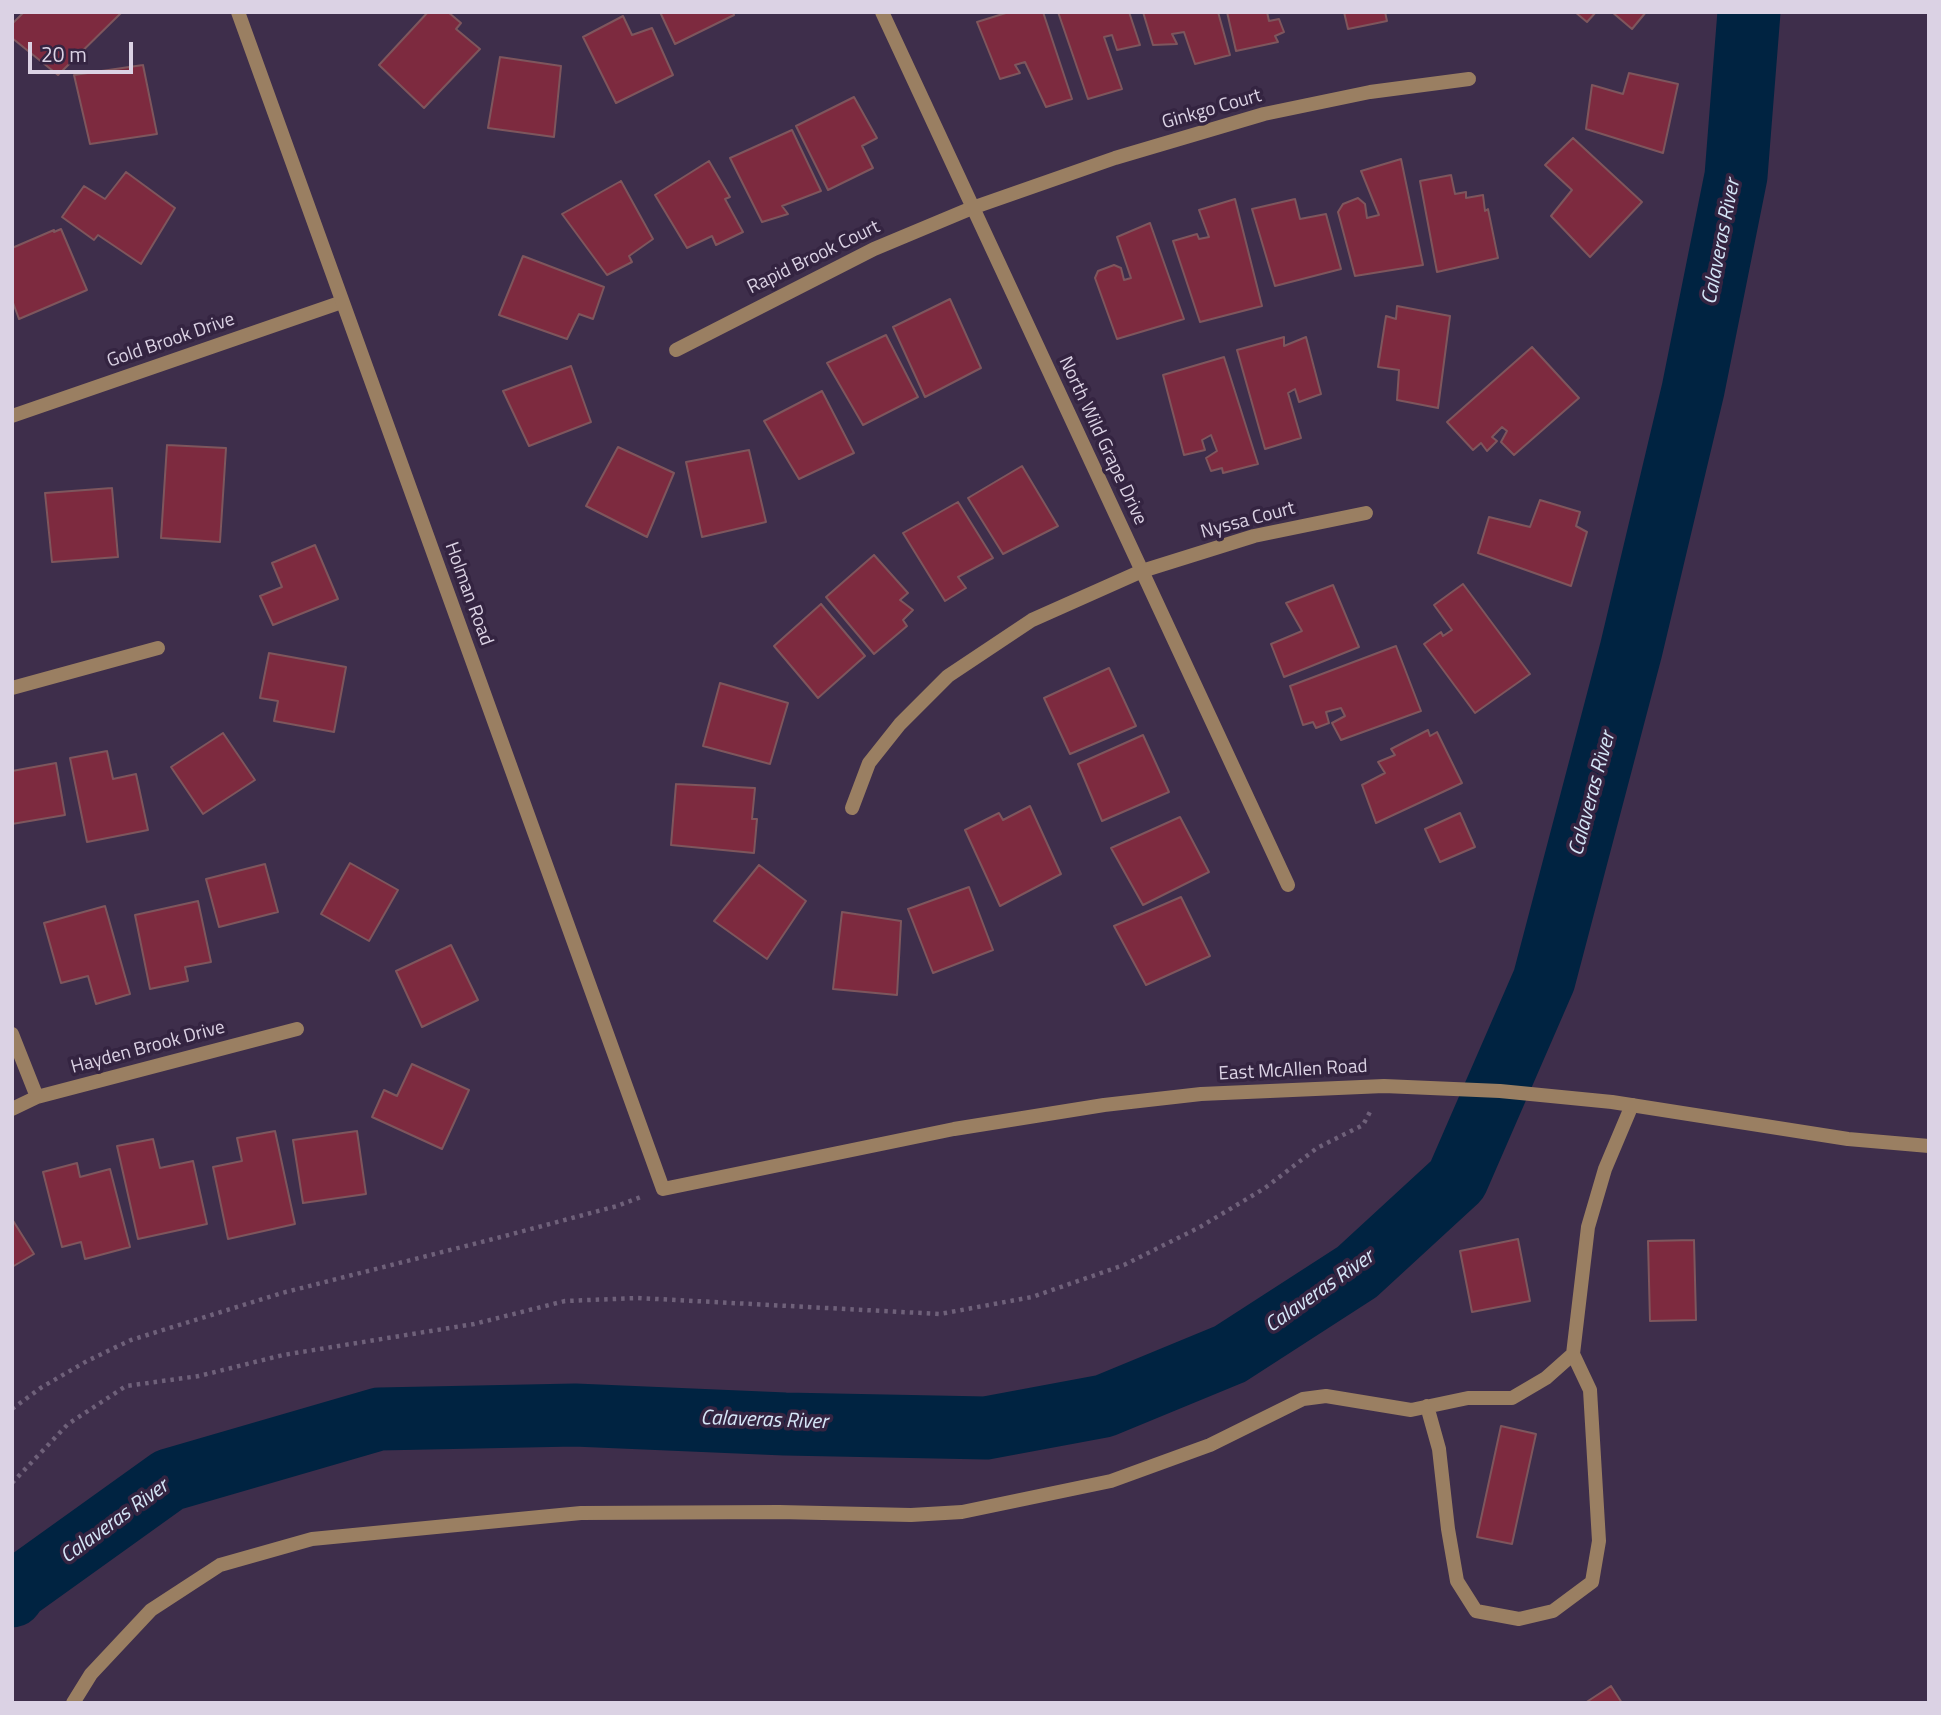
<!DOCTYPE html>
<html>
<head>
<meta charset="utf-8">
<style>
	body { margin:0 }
	#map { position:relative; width:1941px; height:1715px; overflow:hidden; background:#3e2e4b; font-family:"Titillium Web",sans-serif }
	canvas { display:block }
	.frame { position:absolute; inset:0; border:14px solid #dbd2e4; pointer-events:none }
	.scale { position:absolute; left:28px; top:42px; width:105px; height:32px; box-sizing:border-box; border:4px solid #dbd2e4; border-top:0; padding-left:9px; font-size:21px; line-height:24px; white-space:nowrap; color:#dbd2e4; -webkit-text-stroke:5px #342441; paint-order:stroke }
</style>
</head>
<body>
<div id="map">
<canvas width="1941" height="1715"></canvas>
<div class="frame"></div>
<div class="scale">20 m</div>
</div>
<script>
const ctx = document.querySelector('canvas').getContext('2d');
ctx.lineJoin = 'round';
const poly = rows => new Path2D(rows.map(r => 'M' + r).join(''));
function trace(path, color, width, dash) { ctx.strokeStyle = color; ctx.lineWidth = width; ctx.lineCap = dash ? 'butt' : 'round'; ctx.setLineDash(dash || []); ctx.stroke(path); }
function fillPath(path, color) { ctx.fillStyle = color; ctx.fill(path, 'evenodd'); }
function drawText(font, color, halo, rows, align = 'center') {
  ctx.font = font + ' "Titillium Web",sans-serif'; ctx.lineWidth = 7; ctx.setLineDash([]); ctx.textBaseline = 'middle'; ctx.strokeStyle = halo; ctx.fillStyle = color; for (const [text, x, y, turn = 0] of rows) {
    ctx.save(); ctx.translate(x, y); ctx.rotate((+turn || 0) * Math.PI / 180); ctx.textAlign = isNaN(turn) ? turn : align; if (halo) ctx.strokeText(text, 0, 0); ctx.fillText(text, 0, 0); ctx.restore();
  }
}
trace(poly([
	[12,1596,17,1589,169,1480,379,1419,575,1415,785,1424,986,1428,1104,1406,1230,1354,1357,1272,1457,1180,1544,980,1631,650,1693,390,1736,176,1749,12]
]), '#002341', 63);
const building = poly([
	[24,12,122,12,58,75,12,38,12,24,24,12],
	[428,12,448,12,461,23,456,29,480,49,424,108,379,65,428,12],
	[660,12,733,12,734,15,675,44,660,12],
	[1009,12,1043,12,1072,99,1046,107,1025,62,1015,65,1020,73,1000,79,977,22,1009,12],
	[1058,12,1129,12,1140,45,1117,50,1112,35,1104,37,1122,89,1088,99,1058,12],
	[1143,12,1218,12,1230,55,1195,64,1184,32,1172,34,1177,44,1153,45,1143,12],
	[1227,12,1267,12,1269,21,1279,19,1284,32,1275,36,1278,42,1236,51,1227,12],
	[1344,12,1385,12,1387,21,1348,29,1344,12],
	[1575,12,1596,12,1587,22,1575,12],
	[1612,12,1646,12,1632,29,1612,12],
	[623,16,632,35,652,28,673,75,616,103,583,37,623,16],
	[500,57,561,66,554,137,488,128,500,57],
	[143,65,157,134,90,144,74,75,143,65],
	[1629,73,1678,84,1663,153,1586,129,1592,85,1623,94,1629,73],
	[854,97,877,138,862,146,873,168,828,190,796,126,854,97],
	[792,130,821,191,782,206,788,214,762,222,730,158,792,130],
	[1573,138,1642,202,1590,257,1551,216,1572,190,1545,165,1573,138],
	[1401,159,1423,265,1355,276,1338,212,1343,204,1358,198,1365,204,1367,218,1379,215,1361,171,1401,159],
	[709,161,730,197,725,199,743,232,716,245,712,236,687,248,655,195,709,161],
	[126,172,175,208,141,264,98,235,94,240,62,217,84,186,105,199,126,172],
	[1451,175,1455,194,1466,192,1466,198,1483,195,1485,211,1488,209,1498,258,1437,272,1420,181,1451,175],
	[621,181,653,239,629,256,632,262,607,275,562,214,621,181],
	[1235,199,1262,306,1200,322,1173,241,1197,234,1199,239,1209,237,1199,210,1235,199],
	[1295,199,1300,219,1326,214,1341,269,1275,286,1252,209,1295,199],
	[1150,223,1184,319,1117,339,1095,278,1098,271,1114,265,1121,268,1124,280,1131,278,1117,237,1150,223],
	[61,229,87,290,19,319,12,300,12,248,54,230,54,232,61,229],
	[523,256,604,287,593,319,579,314,567,339,499,315,523,256],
	[950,299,981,368,925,397,893,327,950,299],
	[1397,306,1450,316,1438,408,1397,400,1399,370,1378,367,1386,316,1396,319,1397,306],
	[886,335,918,397,863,425,827,363,886,335],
	[1284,337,1284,346,1306,337,1321,394,1299,402,1295,389,1288,393,1301,438,1265,449,1237,350,1284,337],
	[1532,347,1579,398,1514,455,1501,442,1507,431,1502,427,1492,437,1497,441,1487,451,1481,443,1473,450,1447,422,1532,347],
	[1224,357,1258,464,1223,473,1222,468,1211,471,1206,458,1217,451,1211,435,1202,440,1205,450,1184,455,1163,375,1224,357],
	[571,366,591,422,529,446,503,391,571,366],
	[822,391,854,453,799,479,764,421,822,391],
	[167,445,226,448,220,542,161,538,167,445],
	[618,447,674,473,647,537,586,506,618,447],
	[749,450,766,522,702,537,686,462,749,450],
	[1022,466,1058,526,1003,554,968,498,1022,466],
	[112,488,118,557,52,562,45,493,112,488],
	[1540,500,1580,512,1576,526,1587,532,1571,586,1478,553,1489,517,1530,527,1540,500],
	[958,502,993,558,958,577,966,588,945,601,903,533,958,502],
	[315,545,338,599,273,625,260,596,282,587,272,563,315,545],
	[874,555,908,593,900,600,913,610,903,620,907,626,874,654,826,597,874,555],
	[1463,584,1530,674,1475,713,1424,644,1441,632,1443,636,1452,630,1434,605,1463,584],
	[1333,585,1359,647,1284,677,1271,644,1302,631,1286,603,1333,585],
	[821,604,865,656,818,698,774,646,821,604],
	[1396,646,1421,711,1341,740,1332,723,1345,716,1341,708,1326,712,1329,723,1316,728,1313,722,1303,725,1290,686,1396,646],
	[269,653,346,667,334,732,274,721,278,701,260,698,269,653],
	[1109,668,1136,726,1070,754,1044,698,1109,668],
	[720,683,788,703,770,764,703,746,720,683],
	[1428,730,1430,736,1437,732,1462,783,1376,823,1362,785,1385,773,1378,762,1395,755,1391,749,1428,730],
	[223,733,255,780,203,814,171,767,223,733],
	[1143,735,1169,792,1102,821,1078,764,1143,735],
	[107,751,113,779,136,774,148,830,87,842,70,758,107,751],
	[56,763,65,815,12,824,12,771,56,763],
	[676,784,755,788,752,819,757,819,754,853,671,845,676,784],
	[1030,806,1061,874,1000,906,965,830,999,813,1003,820,1030,806],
	[1460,813,1475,847,1440,862,1425,829,1460,813],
	[1180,817,1209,872,1143,905,1111,848,1180,817],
	[350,863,398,890,369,941,321,914,350,863],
	[265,864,278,912,219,927,206,879,265,864],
	[759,865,806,901,767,959,714,921,759,865],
	[969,887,993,950,933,973,908,909,969,887],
	[1181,897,1210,956,1146,985,1114,926,1181,897],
	[198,901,211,962,185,967,188,981,150,989,135,915,198,901],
	[105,906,130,994,96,1004,88,976,61,983,44,923,105,906],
	[842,912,901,921,897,995,833,989,842,912],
	[451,945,478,1000,422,1027,396,971,451,945],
	[412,1064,469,1090,442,1149,372,1117,384,1090,397,1096,412,1064],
	[275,1131,295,1224,228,1239,213,1167,242,1161,237,1138,275,1131],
	[357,1131,366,1194,303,1203,293,1140,357,1131],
	[153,1139,160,1168,193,1161,207,1224,138,1239,117,1146,153,1139],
	[77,1163,80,1177,110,1169,130,1247,85,1259,81,1242,62,1247,43,1172,77,1163],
	[12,1219,34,1254,12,1267,12,1219],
	[1518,1239,1530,1301,1472,1312,1460,1251,1518,1239],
	[1694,1240,1696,1320,1650,1321,1648,1241,1694,1240],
	[1501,1426,1536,1434,1512,1544,1477,1537,1501,1426],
	[1611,1686,1622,1703,1585,1703,1611,1686]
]);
fillPath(building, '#7d2a3f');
trace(building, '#7e565d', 2);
trace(poly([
	[12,1409,42,1387,87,1361,131,1340,282,1293,501,1237,617,1206,641,1197],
	[12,1483,68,1424,126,1386,199,1376,283,1355,474,1324,565,1301,638,1298,940,1314,1032,1297,1124,1265,1200,1227,1265,1188,1317,1148,1363,1125,1371,1110]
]), '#6f617a', 4.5, [3.5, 5]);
trace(poly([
	[1427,1406,1439,1449,1448,1529,1457,1581,1476,1611,1519,1619,1553,1611,1592,1582,1599,1541,1590,1390,1573,1354],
	[73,1703,91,1674,151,1610,220,1565,312,1539,581,1513,779,1512,911,1515,962,1512,1111,1481,1210,1445,1303,1399,1326,1396,1411,1410,1468,1398,1512,1398,1546,1378,1573,1354,1588,1227,1605,1169,1632,1105]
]), '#9a7f62', 14);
trace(poly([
	[882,12,1288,885],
	[676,350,874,249,972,208,1115,158,1264,114,1370,92,1469,79],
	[12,416,342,302],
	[12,688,158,648],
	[852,808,869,763,900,724,948,676,1032,620,1142,571,1254,536,1366,513],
	[12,1034,37,1097],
	[12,1109,37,1097,297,1029]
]), '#9a7f62', 14);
trace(poly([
	[238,12,663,1189,954,1129,1104,1105,1201,1094,1384,1086,1500,1091,1612,1102,1848,1139,1929,1146]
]), '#9a7f62', 14);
drawText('19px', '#dbd2e4', '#342441', [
	["Ginkgo Court",1212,110,-16],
	["Rapid Brook Court",814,258,-26],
	["Gold Brook Drive",171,341,-19],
	["North Wild Grape Drive",1102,441,65],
	["Nyssa Court",1248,521,-15],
	["Holman Road",468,594,70],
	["Hayden Brook Drive",148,1048,-15],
	["East McAllen Road",1293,1071,-3]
]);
drawText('italic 21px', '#d5e6f7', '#342441', [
	["Calaveras River",1722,242,-79],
	["Calaveras River",1593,794,-75],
	["Calaveras River",1320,1292,-35],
	["Calaveras River",764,1421,2],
	["Calaveras River",115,1522,-36]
]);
</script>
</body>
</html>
